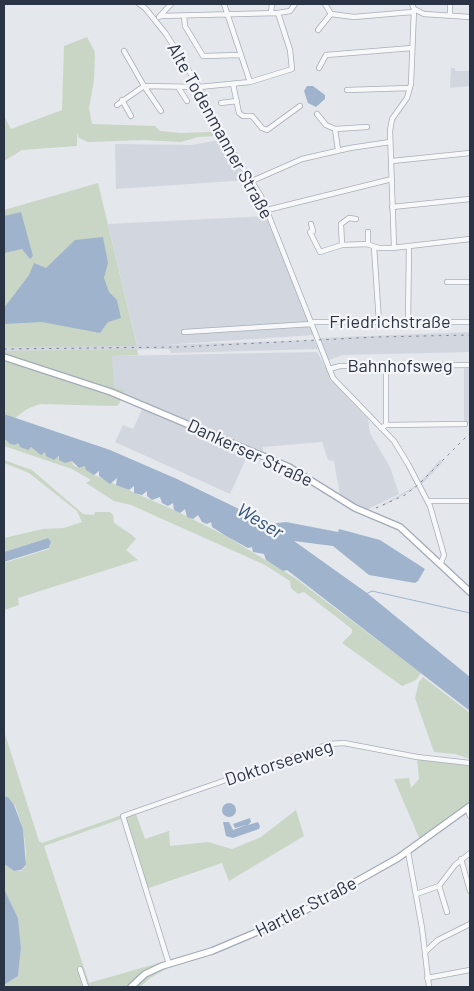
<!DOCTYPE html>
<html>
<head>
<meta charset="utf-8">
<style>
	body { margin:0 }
	#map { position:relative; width:474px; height:991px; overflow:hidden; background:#e4e7ec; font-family:Barlow,sans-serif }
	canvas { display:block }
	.frame { position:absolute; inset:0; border:5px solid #2b3445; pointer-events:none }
</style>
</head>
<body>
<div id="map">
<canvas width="474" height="991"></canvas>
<div class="frame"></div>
</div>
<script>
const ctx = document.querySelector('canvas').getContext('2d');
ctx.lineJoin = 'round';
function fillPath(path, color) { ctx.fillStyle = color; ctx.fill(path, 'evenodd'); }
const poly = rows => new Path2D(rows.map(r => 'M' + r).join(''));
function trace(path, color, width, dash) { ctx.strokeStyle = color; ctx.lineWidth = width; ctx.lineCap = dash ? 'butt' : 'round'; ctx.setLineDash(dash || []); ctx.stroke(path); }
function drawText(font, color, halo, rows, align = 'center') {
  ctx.font = font + ' Barlow,sans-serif'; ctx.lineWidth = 4.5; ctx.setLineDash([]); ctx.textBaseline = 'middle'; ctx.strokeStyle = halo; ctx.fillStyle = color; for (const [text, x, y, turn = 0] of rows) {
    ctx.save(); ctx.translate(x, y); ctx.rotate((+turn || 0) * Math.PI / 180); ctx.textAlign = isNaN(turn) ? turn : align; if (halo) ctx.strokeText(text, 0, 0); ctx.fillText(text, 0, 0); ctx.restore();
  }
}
fillPath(poly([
	[451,68,455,68,455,71,470,71,470,86,450,88],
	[223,139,247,180,116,189,115,144,192,145],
	[267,216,314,335,163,345,314,340,318,349,171,353,169,349,4,351,4,347,137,345,108,224],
	[470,332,470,352,342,355,327,361,319,338],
	[317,352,329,373,330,381,332,381,368,419,370,433,390,467,399,494,366,510,340,495,334,461,328,460,322,442,263,447,263,451,106,386,112,356],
	[464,366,470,366,470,424,464,425],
	[144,405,249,452,230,494,115,442,123,425,133,429],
	[440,460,443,462,422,484,383,506,382,505,417,485]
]), '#d2d6de');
fillPath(poly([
	[87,37,94,50,95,56,94,80,89,108,92,124,155,126,160,131,181,133,209,132,217,130,218,136,198,137,181,142,143,140,88,142,79,138,77,133,77,146,22,150,4,161,4,116,11,129,62,110,64,46],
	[98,183,137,346,4,347,4,210],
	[137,349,138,355,112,356,114,387,125,390,119,404,116,406,40,404,27,409,15,418,4,414,4,351],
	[4,438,18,443,20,447,31,447,42,454,45,452,46,454,72,461,73,465,79,468,85,466,94,475,174,510,226,536,295,578,421,673,416,680,402,686,342,643,352,633,352,629,304,592,298,594,291,588,290,581,265,565,131,505,114,501,86,483,91,480,72,469,4,446],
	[4,460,32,470,83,514,94,515,95,512,110,512,113,515,114,523,132,535,136,539,126,550,138,560,18,598,19,605,4,610,4,563,49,549,51,543,47,538,4,552,4,538,43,529,64,528,82,522,77,511,29,473,4,463],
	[423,677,470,713,470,759,455,754,434,752,415,698,419,682],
	[4,731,39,841,42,843,298,753,136,814,145,839,169,831,170,846,208,842,232,849,261,837,296,810,304,836,229,881,222,863,146,889,126,822,121,819,44,846,89,983,166,961,168,968,150,978,140,987,4,987,4,985,18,976,21,949,18,918,4,890,4,864,14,871,21,871,26,866,26,851,23,829,15,805,4,797],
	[417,758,470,766,470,803,420,840,394,779,409,778,411,788,419,779]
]), '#c9d6c5');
fillPath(poly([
	[307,86,313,86,325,95,325,99,316,107,308,103,304,91],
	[21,212,33,256,30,259,22,249,4,253,4,216],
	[103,237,108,263,104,278,109,292,117,300,121,318,108,322,100,333,42,322,4,324,4,308,29,275,34,263,46,268,75,240],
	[4,414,110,450,177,479,270,524,286,522,338,532,339,529,380,540,425,569,418,581,415,583,369,575,333,546,294,541,367,593,470,677,470,711,287,570,283,571,266,560,264,554,253,552,252,547,248,548,226,536,212,527,211,522,207,524,202,522,198,515,193,519,187,517,185,509,180,513,174,510,173,503,168,506,162,503,160,497,152,500,147,496,147,491,142,495,134,493,134,486,129,490,116,485,117,478,110,484,99,476,99,471,94,475,86,470,85,466,79,468,72,461,65,463,59,460,59,456,54,460,46,456,45,452,41,455,31,447,28,450,20,447,18,443,15,445,10,444,4,438],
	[48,538,51,542,49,548,4,562,4,552],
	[4,797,8,797,14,805,23,829,26,865,21,870,14,871,4,864],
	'222 810a7 7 0 1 1 14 0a7 7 0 1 1-14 0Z',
	[250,818,251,822,248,825,258,822,260,826,259,829,233,838,226,836,223,822,229,822,233,830,246,825,235,828,233,824],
	[4,889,18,918,21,948,18,976,4,985]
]), '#9fb4cc');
trace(poly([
	[366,594,372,591,470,613]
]), '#9fb4cc', 1);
const minor = poly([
	[139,4,145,8,166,34,199,87,222,135,261,196,333,378,394,441,408,464,430,506,444,555,441,563],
	[224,4,250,82],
	[325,4,331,14],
	[414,9,424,14,470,17],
	[271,12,272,4],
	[160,16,278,13,290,11,295,4],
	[184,16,185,26,203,56,240,55],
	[450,16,450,4],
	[159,17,171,4],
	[318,30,331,14,354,17,412,12],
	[124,51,144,86,199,87,250,82,292,69,290,50,278,13],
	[319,68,326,55,412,48],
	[233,84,239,113,243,116,252,116,262,128,267,130,300,106],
	[178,87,187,101],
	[347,90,410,88],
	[122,100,131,116],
	[221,103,237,101],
	[117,105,144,86,161,111],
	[317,114,326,125,335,129,338,150],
	[335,129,367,127],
	[392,161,470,153],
	[252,181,302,159,350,148,390,142],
	[392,207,470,199],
	[267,210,392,179],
	[311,224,313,231,310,232,320,252,342,245,367,244,379,248,392,248,470,239],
	[368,232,368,244],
	[342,245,341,224,349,218,356,219],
	[374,247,379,322],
	[394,247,390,131,392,119,407,98,411,84,414,9,412,4],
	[447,282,470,282],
	[311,322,470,322],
	[408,322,409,246],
	[184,332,311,324],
	[386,366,386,425],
	[329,369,340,366,470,365],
	[381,428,386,425,465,424],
	[428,501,470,501],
	[467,808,470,816],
	[408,852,422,928,429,987],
	[461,859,470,891],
	[439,886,447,912],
	[416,894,439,886,455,865,470,853],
	[425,952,438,940,470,924],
	[169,964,123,816,329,744,344,743,417,757,470,763],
	[80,969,86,987],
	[427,978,470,970]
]);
const major = poly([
	[4,357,111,392,289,467,355,508,400,527,470,592],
	[131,987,145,974,162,966,212,951,295,916,398,858,470,806]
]);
trace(minor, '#a9aeb7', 6);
trace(major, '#a3abb8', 8);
trace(minor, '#f7f8fa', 4.5);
trace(major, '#fff', 5.5);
trace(poly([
	[4,349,181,347,377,337,470,335],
	[376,508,405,495,419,484,470,433]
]), '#7d8696', 1, [2.5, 5]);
drawText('18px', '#2b3445', '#f4f6f9', [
	["Alte Todenmanner Straße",220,131,61],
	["Friedrichstraße",390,322],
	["Bahnhofsweg",400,366],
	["Dankerser Straße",250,453,25],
	["Doktorseeweg",279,763,-18],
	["Hartler Straße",306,907,-27]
]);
drawText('italic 19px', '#34527a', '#f4f6f9', [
	["Weser",260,521,31]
]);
</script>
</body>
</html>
